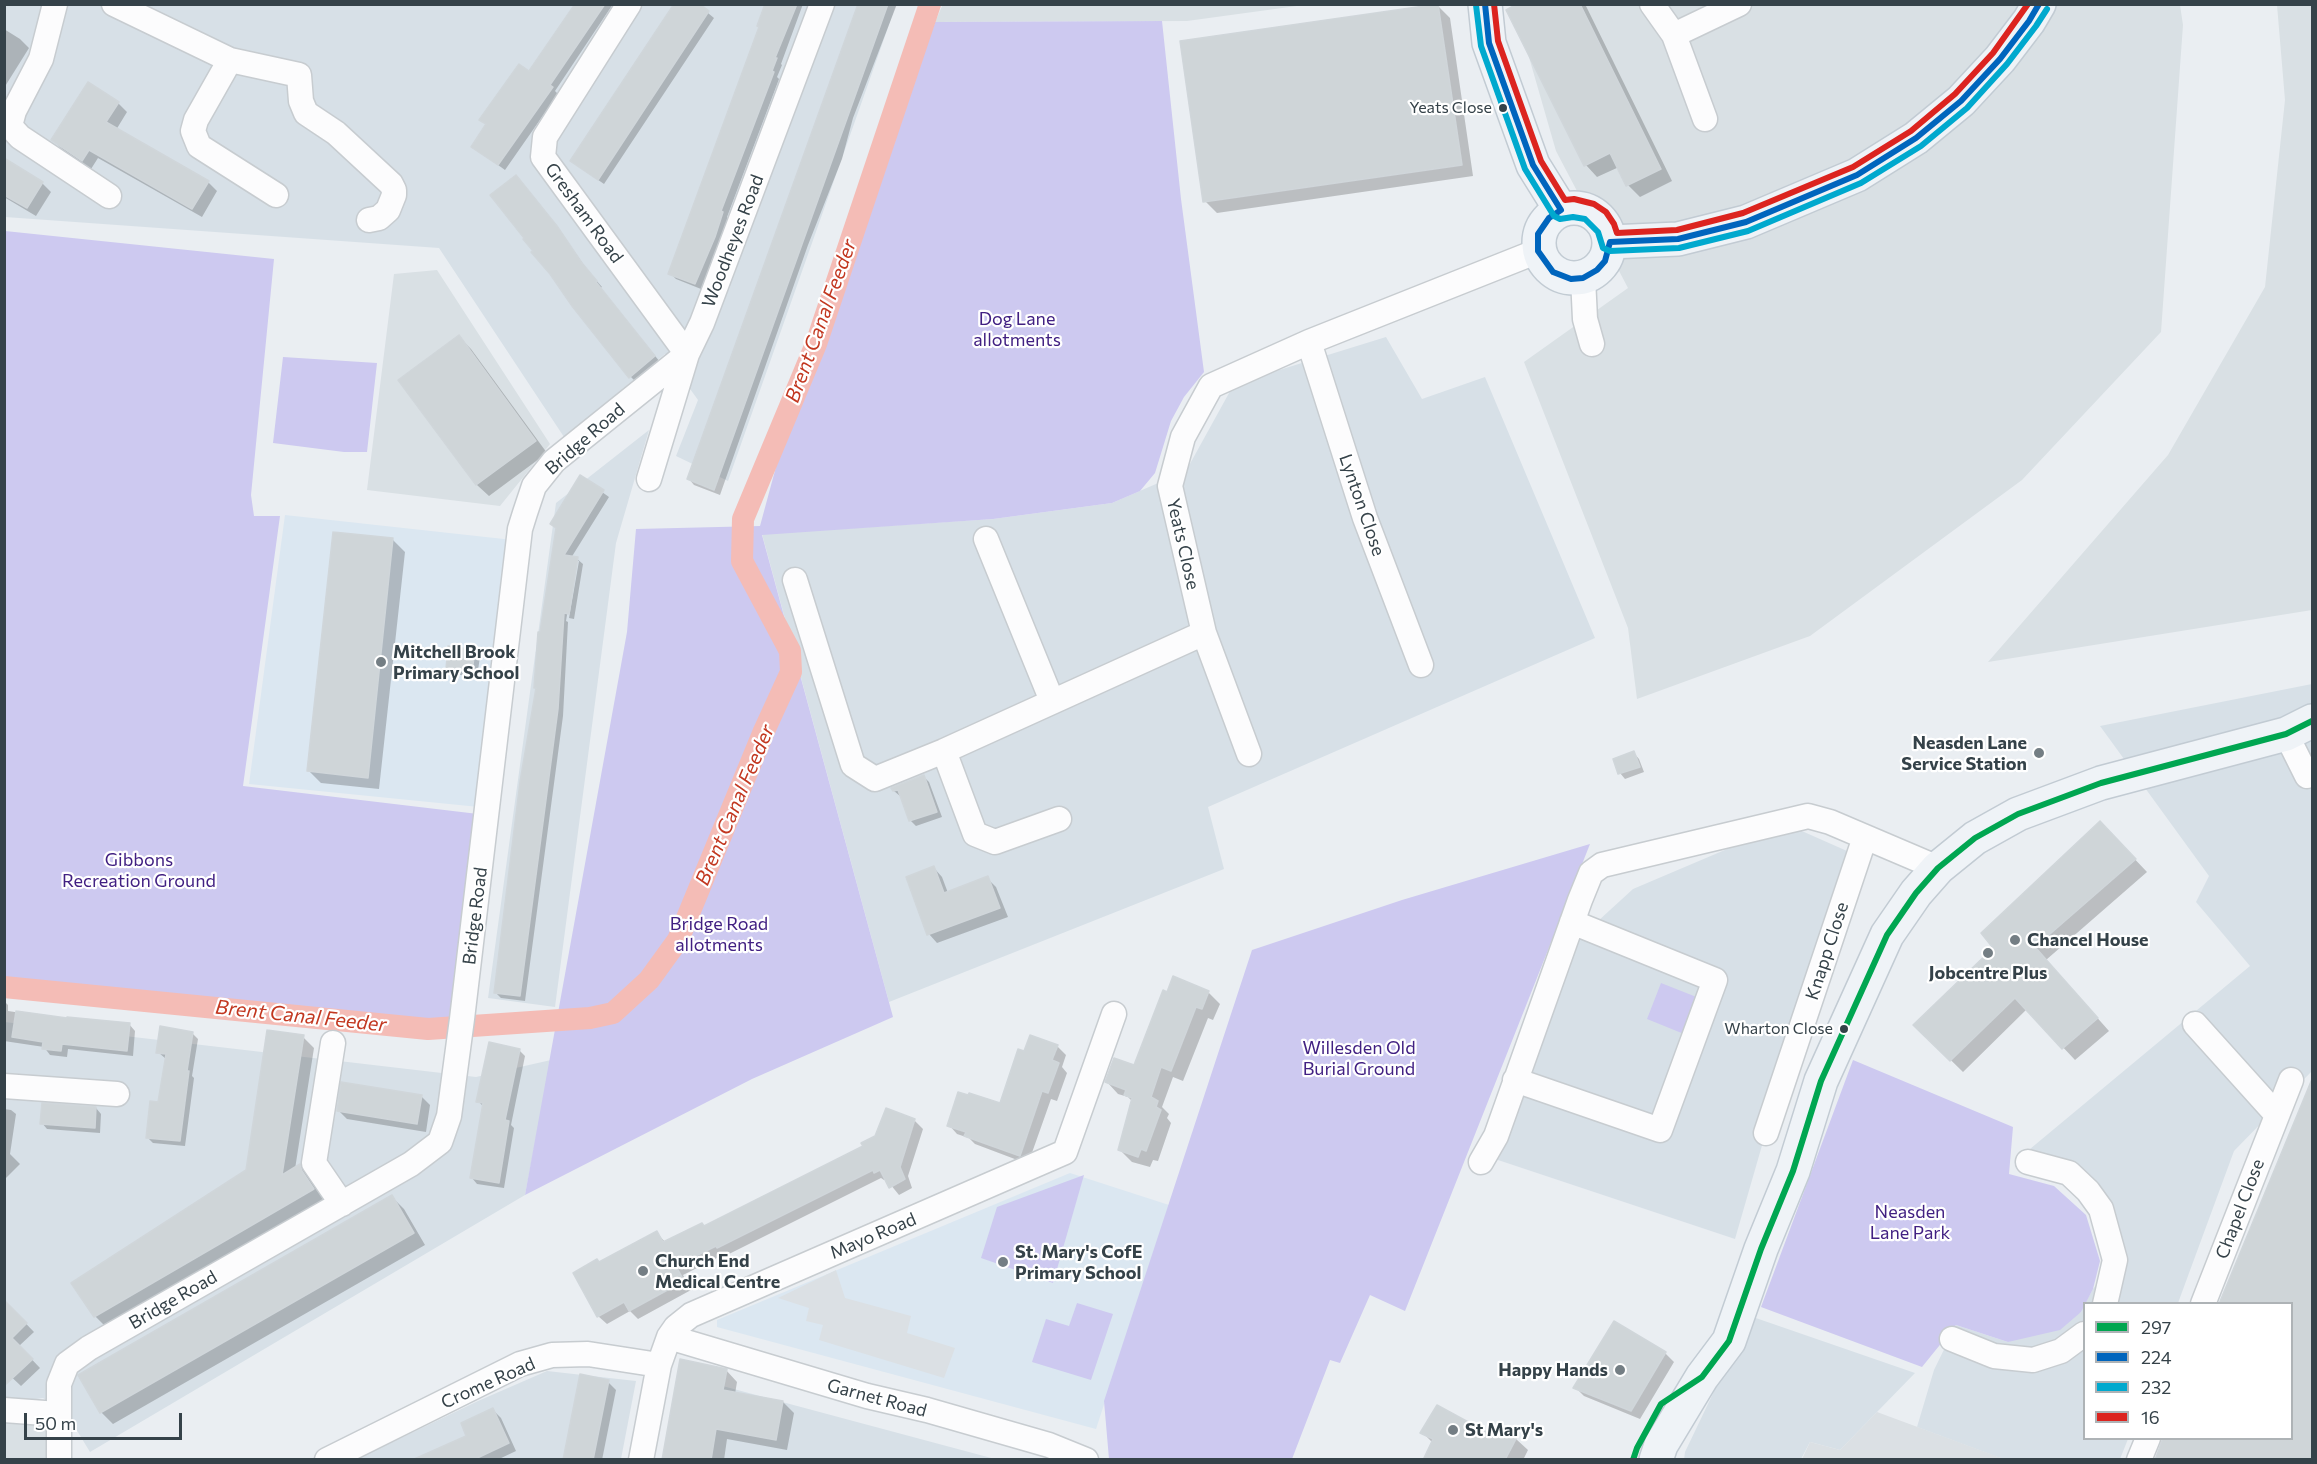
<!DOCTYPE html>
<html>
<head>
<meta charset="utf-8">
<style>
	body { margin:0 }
	#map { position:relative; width:2317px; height:1464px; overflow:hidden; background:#eaeef2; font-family:Commissioner,sans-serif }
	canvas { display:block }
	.frame { position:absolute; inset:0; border:6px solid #354249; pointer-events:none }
	.legend { position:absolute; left:2083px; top:1302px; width:210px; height:138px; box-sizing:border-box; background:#fff; border:2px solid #aeb3b6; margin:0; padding:8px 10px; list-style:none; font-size:18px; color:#354249 }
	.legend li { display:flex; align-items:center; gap:12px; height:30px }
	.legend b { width:30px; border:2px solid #aeb3b6 }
	.scale { position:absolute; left:24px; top:1413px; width:158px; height:27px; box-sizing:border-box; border:3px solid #354249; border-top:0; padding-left:8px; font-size:18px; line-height:21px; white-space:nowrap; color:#354249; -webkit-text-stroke:4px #fff; paint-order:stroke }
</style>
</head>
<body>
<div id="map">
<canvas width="2317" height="1464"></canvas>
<div class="frame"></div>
<ul class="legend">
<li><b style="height:8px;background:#00a651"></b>297</li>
<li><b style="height:8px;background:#0065bd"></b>224</li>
<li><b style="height:8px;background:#00a9ce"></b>232</li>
<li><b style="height:8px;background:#dc241f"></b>16</li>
</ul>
<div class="scale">50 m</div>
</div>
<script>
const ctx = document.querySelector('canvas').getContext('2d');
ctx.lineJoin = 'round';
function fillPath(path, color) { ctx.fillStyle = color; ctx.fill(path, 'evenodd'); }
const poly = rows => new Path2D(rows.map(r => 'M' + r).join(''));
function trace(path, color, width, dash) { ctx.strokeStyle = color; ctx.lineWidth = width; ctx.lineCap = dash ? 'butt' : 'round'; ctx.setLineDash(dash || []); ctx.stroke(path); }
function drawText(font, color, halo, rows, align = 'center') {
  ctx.font = font + ' Commissioner,sans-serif'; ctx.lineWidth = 4.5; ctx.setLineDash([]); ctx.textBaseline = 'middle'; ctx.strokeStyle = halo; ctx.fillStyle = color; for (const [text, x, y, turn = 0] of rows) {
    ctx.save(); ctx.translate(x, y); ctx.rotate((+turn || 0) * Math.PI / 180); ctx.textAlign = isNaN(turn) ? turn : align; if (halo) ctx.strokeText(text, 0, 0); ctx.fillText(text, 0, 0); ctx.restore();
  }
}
fillPath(poly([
	[4,5,896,5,728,481,676,456,698,400,665,354,564,437,439,248,5,217],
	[1386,337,1422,399,1485,377,1595,638,1208,807,1224,869,889,1002,762,534,993,519,1112,503,1186,471,1234,384],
	[649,430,616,543,555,1007,488,998,556,503],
	[2312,684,2312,1071,2234,1151,2178,1303,2085,1303,2093,1289,2115,1260,2074,1176,2030,1149,2250,966,2196,902,2209,876,2100,726],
	[1786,824,1847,851,1735,1239,1480,1154,1574,943,1633,889],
	[5,1022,476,1077,551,1060,525,1195,90,1452,67,1414,43,1398,5,1404],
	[2084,1305,2084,1438,2128,1439,2120,1459,2003,1459,1917,1427,1934,1370,1956,1325,2008,1342,2081,1312],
	[1750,1316,1915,1373,1840,1450,1810,1442,1801,1459,1684,1460,1685,1452],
	[547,1371,636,1381,621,1459,355,1460,478,1401],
	[689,1377,995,1459,674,1460]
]), '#d7e0e7');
fillPath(poly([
	[943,4,1304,5,1187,21,935,22],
	[1514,5,2180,5,2183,25,2161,332,2022,480,1810,636,1637,699,1628,628,1524,362,1628,288,1556,151],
	[2277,5,2312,5,2312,610,1988,662,2168,455,2265,287,2285,100],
	[437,270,550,444,500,506,367,490,394,274],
	[4,1421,44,1421,50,1450,49,1459,5,1459]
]), '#d9e0e4');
fillPath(poly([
	[285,515,513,540,479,807,249,784],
	[1070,1173,1169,1205,1096,1429,717,1327,717,1320]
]), '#dbe7f1');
fillPath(poly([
	[1162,21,1181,199,1204,372,1184,397,1171,421,1155,473,1140,491,1112,503,993,519,762,535,893,1017,752,1079,525,1195,627,632,636,529,760,526,783,441,816,361,935,22],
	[5,231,274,259,251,495,254,516,280,516,243,786,478,814,454,1030,423,1035,5,992],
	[283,357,377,363,367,452,344,452,273,443],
	[1590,844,1405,1311,1370,1295,1340,1363,1330,1360,1292,1459,1109,1459,1104,1401,1252,950,1402,900],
	[1661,983,1699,998,1684,1034,1647,1019],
	[1853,1060,2013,1127,2009,1174,2054,1186,2086,1215,2100,1261,2093,1289,2081,1312,2060,1330,2008,1342,1956,1325,1922,1367,1761,1307],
	[1084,1175,1053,1283,981,1258,997,1207],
	[1077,1303,1113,1314,1091,1380,1032,1362,1046,1319,1069,1326]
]), '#cdc9f0');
fillPath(poly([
	[836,1270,845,1298,911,1316,907,1333,955,1348,944,1378,819,1340,823,1325,806,1321,809,1308,778,1298],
	[1877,1412,2004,1459,1802,1459,1810,1442,1840,1450]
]), '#dbe0e4');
fillPath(poly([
	[575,4,613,4,555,91,558,94,505,170,473,147,487,126,481,119,530,73],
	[697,4,714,18,604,184,578,166],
	[766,4,803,4,781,64,782,65,777,77,779,79,727,217,728,219,720,243,701,289,676,279,670,273,760,27],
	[859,4,897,4,853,118,842,159,808,245,720,495,694,485,689,479],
	[1520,4,1585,4,1672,181,1640,197,1628,185,1619,167,1597,177,1586,165,1508,10],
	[1438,6,1450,18,1473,176,1217,213,1205,201],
	[4,29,20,39,29,48,4,88],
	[118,103,127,112,116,130,208,182,217,191,202,217,98,158,91,169,62,149,53,140],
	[4,160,42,183,51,192,36,216,4,197],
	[522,183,562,234,588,271,602,287,600,288,660,362,636,382,631,377],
	[459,337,471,349,547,453,489,496,477,485,400,380],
	[581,477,609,497,571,558,577,559,583,564,574,619,569,618,579,561,576,561,566,621,568,622,563,716,525,1001,501,998,495,992,537,689,541,634,558,530,552,524],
	[393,540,405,552,379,789,321,783,309,771],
	[474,651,480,657,477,677,453,674,447,668],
	[1634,753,1639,759,1644,772,1625,779,1620,773],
	[923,776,929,782,942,817,916,826,910,820,902,796,900,796,894,791],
	[2111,834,2147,872,2046,960,2109,1031,2075,1060,2027,1009,1963,1072,1915,1025],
	[934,868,942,877,948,893,987,878,996,887,1008,917,937,943,929,934,907,878],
	[1208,992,1220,1004,1213,1020,1208,1018,1183,1081,1173,1077,1162,1107,1169,1114,1167,1118,1171,1123,1158,1161,1153,1160,1150,1167,1132,1162,1120,1150,1133,1102,1128,1097,1118,1094,1107,1082,1135,1067],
	[4,1001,8,1005,8,1011,69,1020,129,1024,135,1031,133,1056,68,1049,67,1057,50,1055,44,1047,4,1041],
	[192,1033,198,1039,192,1076,194,1078,185,1146,153,1143,147,1137,159,1103,166,1059,158,1052],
	[303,1037,314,1048,295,1169,300,1166,311,1176,313,1184,324,1200,106,1327,95,1316,247,1171],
	[1057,1046,1066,1055,1062,1067,1067,1073,1057,1101,1051,1099,1028,1164,975,1144,969,1138,957,1134,949,1125,1001,1105,1025,1053],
	[519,1050,525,1056,511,1125,514,1128,504,1188,477,1184,472,1178,484,1107,478,1101],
	[2312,1082,2312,1460,2292,1438,2292,1304,2221,1304],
	[421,1096,430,1105,426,1132,347,1119,338,1110],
	[96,1108,101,1114,100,1133,47,1129,42,1123],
	[4,1109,11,1110,16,1114,10,1154,20,1164,4,1180],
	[914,1120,923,1129,908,1176,912,1188,899,1195,886,1179,884,1180,881,1178,727,1255,725,1254,683,1275,691,1290,638,1319,630,1311,607,1324,598,1316,600,1264,656,1232,666,1243,704,1227],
	[392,1197,404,1209,425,1245,113,1424,101,1412],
	[8,1305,34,1332,19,1346,40,1368,21,1386,4,1370],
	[1665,1353,1674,1362,1640,1419,1584,1396,1575,1387],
	[726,1370,737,1382,735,1394,783,1402,794,1413,787,1450,727,1439,724,1460,664,1460],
	[608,1382,616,1390,602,1460,565,1460],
	[493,1410,501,1418,516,1451,497,1460,416,1460,468,1436],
	[1422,1432,1516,1439,1528,1450,1523,1460,1431,1460,1433,1443]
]), '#0003');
trace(poly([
	[4,987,428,1029,590,1018,613,1013,649,980,678,940,764,731,791,672,790,651,742,561,743,519,816,344,930,4]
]), '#f4bcb6', 22);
const building = poly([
	[575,4,605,4,550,85,553,87,498,165,471,147,486,124,479,120,519,64,529,71,575,4],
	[674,4,700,4,709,11,598,180,570,161,674,4],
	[765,4,797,4,775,58,777,58,772,71,774,72,721,211,723,212,715,237,695,284,668,274,759,27,757,26,765,4],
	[858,4,888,4,714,490,687,479,858,4],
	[1438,4,1462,165,1203,202,1180,41,1438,4],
	[1517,4,1580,4,1661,169,1626,186,1610,153,1584,166,1506,10,1517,4],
	[88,82,119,102,106,122,209,181,192,209,89,150,82,161,51,140,88,82],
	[4,158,43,182,27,208,4,195,4,158],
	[516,175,557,226,582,263,597,281,596,282,655,356,629,378,572,306,550,274,531,252,533,251,523,239,524,238,490,195,516,175],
	[459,335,536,441,476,485,398,380,459,335],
	[580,475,604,490,564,555,578,557,569,614,564,613,558,709,520,996,494,993,520,782,536,688,534,688,538,632,540,632,556,528,550,524,580,475],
	[333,532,393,538,368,778,307,771,333,532],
	[448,646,475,650,472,672,446,669,448,646],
	[1634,751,1640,767,1618,774,1613,759,1634,751],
	[924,775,937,812,909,821,898,790,893,791,891,788,924,775],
	[2100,821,2136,859,2035,947,2098,1018,2062,1049,2015,998,1950,1061,1913,1025,1993,948,1981,933,2100,821],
	[934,866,944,893,988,876,1000,908,927,935,906,877,934,866],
	[1173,976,1209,991,1202,1009,1196,1007,1171,1071,1161,1067,1151,1097,1158,1101,1156,1107,1161,1110,1146,1151,1141,1149,1138,1157,1118,1150,1132,1098,1124,1095,1126,1090,1105,1082,1114,1058,1134,1065,1163,990,1167,992,1173,976],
	[16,1011,67,1018,67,1017,130,1023,127,1051,62,1044,61,1051,42,1049,43,1042,12,1037,16,1011],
	[160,1026,193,1032,187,1071,189,1071,180,1141,146,1138,150,1101,158,1102,166,1054,156,1053,160,1026],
	[267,1030,304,1035,282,1175,300,1164,302,1171,314,1189,94,1317,71,1283,246,1170,267,1030],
	[1030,1035,1058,1045,1052,1060,1059,1063,1048,1093,1042,1091,1020,1156,964,1136,966,1132,947,1126,958,1092,968,1095,969,1093,1000,1103,1018,1049,1024,1051,1030,1035],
	[489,1042,520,1049,505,1120,509,1121,499,1183,470,1178,483,1103,476,1102,489,1042],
	[2312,1079,2313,1460,2155,1460,2163,1438,2292,1438,2292,1304,2219,1304,2312,1079],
	[341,1082,422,1095,417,1124,337,1111,341,1082],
	[42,1103,96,1107,95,1128,40,1124,42,1103],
	[886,1108,915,1119,900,1167,905,1179,889,1188,880,1170,874,1173,873,1170,717,1248,716,1246,676,1266,684,1281,629,1311,624,1302,597,1317,573,1273,597,1259,599,1262,657,1231,663,1242,702,1223,704,1226,863,1146,861,1143,875,1136,886,1108],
	[392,1195,414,1233,100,1413,78,1375,392,1195],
	[4,1300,27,1323,12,1338,33,1359,4,1386,4,1300],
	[1614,1321,1666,1352,1631,1411,1573,1388,1614,1321],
	[680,1359,727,1369,723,1390,783,1401,776,1440,716,1429,711,1460,662,1460,680,1359],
	[580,1374,609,1380,593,1460,563,1460,580,1374],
	[1437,1405,1494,1436,1499,1428,1517,1437,1505,1460,1423,1460,1433,1439,1420,1433,1437,1405],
	[493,1408,509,1443,473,1460,412,1460,466,1436,461,1423,493,1408]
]);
fillPath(building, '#cfd5d8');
trace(building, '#d0d6da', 1.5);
const street = poly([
	[55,4,41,59,14,111,10,126,20,137,109,196],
	[114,4,230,60,299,75,301,101,306,113,336,133,391,184,394,190,394,195,388,210,379,218,369,220],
	[629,4,545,137,543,157,687,354],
	[1652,4,1674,35],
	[230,60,196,120,193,131,199,146,276,195],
	[1705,119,1674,35,1739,4],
	[1583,278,1585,319,1592,344],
	[1309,342,1365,518,1421,665],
	[649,479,687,354,702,323,822,4],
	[986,539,1052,701],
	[795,580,853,765,875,779,944,751,1204,633,1170,486,1183,437,1211,386,1309,342,1538,251],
	[1204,633,1249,754],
	[2286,734,2307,776],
	[944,751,975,834,995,842,1059,819],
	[2195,1024,2276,1114],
	[333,1043,314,1163,342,1204],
	[1515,1080,1660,1130,1715,980,1572,922],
	[4,1086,117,1094],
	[1766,1133,1865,837],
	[1481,1162,1496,1136,1580,900,1591,873,1602,865,1808,816,1830,822,1938,868],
	[2028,1162,2069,1173,2088,1191,2101,1209,2115,1260,2105,1304],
	[2203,1304,2291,1080],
	[669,1337,867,1396,927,1410,1049,1445,1086,1460],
	[1952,1339,1994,1356,2033,1360,2061,1351,2084,1334],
	[4,1410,58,1414],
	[59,1460,59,1384,67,1364,89,1348,411,1164,440,1142,449,1116,462,1019,520,529,525,513,534,486,554,461,687,354],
	[327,1460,520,1364,552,1355,588,1354,659,1365],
	[641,1460,659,1365,669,1337,676,1327,691,1315,1065,1152,1114,1014],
	[2139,1460,2148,1438]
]);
const secondary = poly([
	[1485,4,1489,43,1533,165,1561,210],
	'1539 243a35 35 0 1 1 70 0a35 35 0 1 1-70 0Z',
	[1610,242,1678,239,1746,222,1857,175,1916,138,1961,101,2000,59,2029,21,2039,4],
	[1656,1460,1661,1445,1702,1377,1729,1341,1761,1249,1793,1171,1821,1081,1887,935,1916,893,1938,868,1975,838,2018,814,2101,783,2286,734,2312,721]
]);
trace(street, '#c7ccd0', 27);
trace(secondary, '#c2cbd3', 36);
trace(street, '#fcfcfd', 24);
trace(secondary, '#eff3f7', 33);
trace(poly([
	[1633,1460,1637,1448,1661,1404,1702,1377,1729,1341,1761,1249,1793,1171,1821,1081,1887,935,1916,893,1938,868,1975,838,2018,814,2101,783,2286,734,2312,721]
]), '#00a651', 6);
trace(poly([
	[1485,4,1489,43,1533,165,1561,210,1549,218,1538,234,1538,251,1553,272,1571,279,1583,278,1597,270,1605,261,1610,242,1678,239,1746,222,1857,175,1916,138,1961,101,2000,59,2029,21,2039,4]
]), '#0065bd', 6);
trace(poly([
	[1476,5,1481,46,1525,169,1554,216,1560,219,1573,217,1585,219,1598,232,1603,248,1610,251,1679,248,1748,231,1861,183,1921,146,1967,108,2007,64,2036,26,2047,9]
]), '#00a9ce', 6);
trace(poly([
	[1494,4,1498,41,1541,161,1565,200,1574,199,1594,204,1606,212,1614,224,1617,233,1677,230,1743,213,1853,167,1911,131,1955,94,1993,53,2028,4]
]), '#dc241f', 6);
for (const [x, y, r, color] of [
	[1503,108,5,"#354249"],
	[381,662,6,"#747e84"],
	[2039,753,6,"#747e84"],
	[2015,940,6,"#747e84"],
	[1988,953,6,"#747e84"],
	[1844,1029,5,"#354249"],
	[1003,1262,6,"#747e84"],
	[643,1271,6,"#747e84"],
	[1620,1370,6,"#747e84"],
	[1453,1430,6,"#747e84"]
]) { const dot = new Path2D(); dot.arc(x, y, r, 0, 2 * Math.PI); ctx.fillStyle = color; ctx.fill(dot); trace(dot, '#fff', 2); }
drawText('16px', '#354249', '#fff', [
	["Yeats Close",1492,108],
	["Wharton Close",1833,1029]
], 'right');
drawText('18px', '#354249', '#fff', [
	["Gresham Road",584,213,54],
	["Woodheyes Road",733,241,-69],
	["Bridge Road",585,439,-41],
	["Lynton Close",1362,505,71],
	["Yeats Close",1183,544,77],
	["Bridge Road",475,916,-83],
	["Knapp Close",1827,951,-72],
	["Chapel Close",2240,1209,-69],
	["Mayo Road",873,1236,-23],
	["Bridge Road",173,1300,-30],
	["Crome Road",488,1383,-24],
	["Garnet Road",877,1398,15]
]);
drawText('18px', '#412082', '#fff', [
	["Dog Lane",1017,319],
	["allotments",1017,340],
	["Gibbons",139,860],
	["Recreation Ground",139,881],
	["Bridge Road",719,924],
	["allotments",719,945],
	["Willesden Old",1359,1048],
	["Burial Ground",1359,1069],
	["Neasden",1910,1212],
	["Lane Park",1910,1233]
]);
drawText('bold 18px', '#354249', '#fff', [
	["Mitchell Brook",393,652],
	["Primary School",393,673],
	["Neasden Lane",2027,743,"right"],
	["Service Station",2027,764,"right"],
	["Chancel House",2027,940],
	["Jobcentre Plus",1988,973,"center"],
	["St. Mary's CofE",1015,1252],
	["Primary School",1015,1273],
	["Church End",655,1261],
	["Medical Centre",655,1282],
	["Happy Hands",1608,1370,"right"],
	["St Mary's",1465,1430]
], 'left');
drawText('italic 20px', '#c23720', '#fff', [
	["Brent Canal Feeder",821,321,-70],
	["Brent Canal Feeder",735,805,-67],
	["Brent Canal Feeder",301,1016,6]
]);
</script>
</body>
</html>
